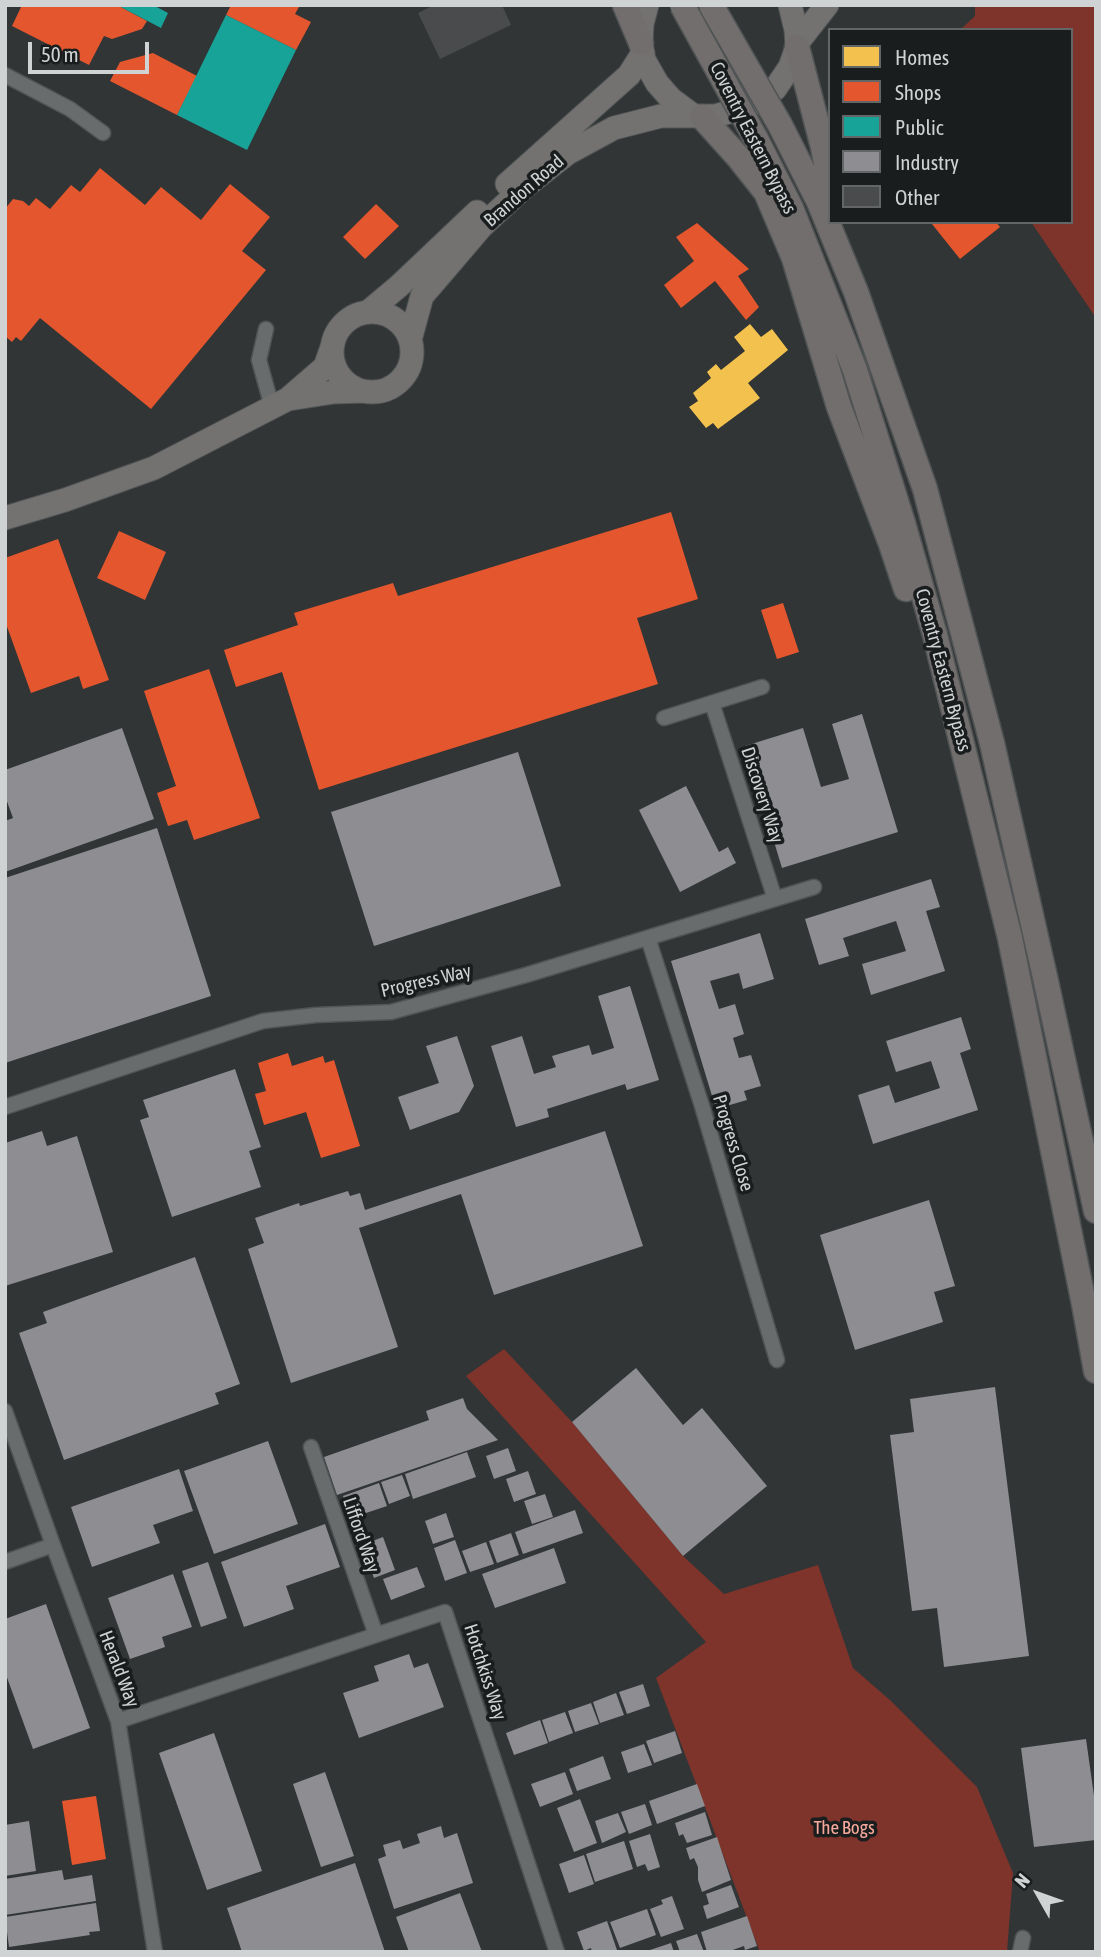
<!DOCTYPE html>
<html>
<head>
<meta charset="utf-8">
<style>
	body { margin:0 }
	#map { position:relative; width:1101px; height:1957px; overflow:hidden; background:#313536; font-family:"Asap Condensed",sans-serif }
	canvas { display:block }
	.frame { position:absolute; inset:0; border:7px solid #cfd3d4; pointer-events:none }
	.legend { position:absolute; left:828px; top:28px; width:245px; height:196px; box-sizing:border-box; background:#1a1d1e; border:2px solid #626667; margin:0; padding:9px 12px; list-style:none; font-size:21px; color:#cfd3d4 }
	.legend li { display:flex; align-items:center; gap:14px; height:35px }
	.legend b { width:35px; border:2px solid #626667 }
	.north { position:absolute; left:1003px; top:1859px; width:70px; height:70px; -webkit-text-stroke:5px #1a1d1e; paint-order:stroke; rotate:310deg; font-size:19px; font-weight:700; line-height:28px; text-align:center; color:#cfd3d4 }
	.north::after { content:''; display:block; margin:auto; width:24px; height:32px; background:#cfd3d4; clip-path:polygon(50% 0,100% 100%,50% 72%,0 100%) }
	.scale { position:absolute; left:28px; top:42px; width:121px; height:32px; box-sizing:border-box; border:4px solid #cfd3d4; border-top:0; padding-left:9px; font-size:21px; line-height:24px; white-space:nowrap; color:#cfd3d4; -webkit-text-stroke:5px #1a1d1e; paint-order:stroke }
</style>
</head>
<body>
<div id="map">
<canvas width="1101" height="1957"></canvas>
<div class="frame"></div>
<ul class="legend">
<li><b style="height:19px;background:#f2c14e"></b>Homes</li>
<li><b style="height:19px;background:#e4572e"></b>Shops</li>
<li><b style="height:19px;background:#17a398"></b>Public</li>
<li><b style="height:19px;background:#8d8d92"></b>Industry</li>
<li><b style="height:19px;background:#494b4c"></b>Other</li>
</ul>
<div class="north">N</div>
<div class="scale">50 m</div>
</div>
<script>
const ctx = document.querySelector('canvas').getContext('2d');
ctx.lineJoin = 'round';
function fillPath(path, color) { ctx.fillStyle = color; ctx.fill(path, 'evenodd'); }
const poly = rows => new Path2D(rows.map(r => 'M' + r).join(''));
function trace(path, color, width, dash) { ctx.strokeStyle = color; ctx.lineWidth = width; ctx.lineCap = dash ? 'butt' : 'round'; ctx.setLineDash(dash || []); ctx.stroke(path); }
function drawText(font, color, halo, rows, align = 'center') {
  ctx.font = font + ' "Asap Condensed",sans-serif'; ctx.lineWidth = 7; ctx.setLineDash([]); ctx.textBaseline = 'middle'; ctx.strokeStyle = halo; ctx.fillStyle = color; for (const [text, x, y, turn = 0] of rows) {
    ctx.save(); ctx.translate(x, y); ctx.rotate((+turn || 0) * Math.PI / 180); ctx.textAlign = isNaN(turn) ? turn : align; if (halo) ctx.strokeText(text, 0, 0); ctx.fillText(text, 0, 0); ctx.restore();
  }
}
fillPath(poly([
	[975,5,1096,5,1096,318,1031,222,1071,222,1071,30,960,30,975,16],
	[504,1349,572,1422,683,1556,724,1594,818,1565,853,1668,891,1701,977,1787,1013,1873,1007,1952,760,1952,656,1678,706,1642,466,1376]
]), '#7e342b');
fillPath(poly([
	[750,324,761,337,772,329,788,350,748,383,760,398,718,429,713,423,706,428,689,407,698,401,693,393,711,378,707,372,716,364,721,370,745,351,734,337]
]), '#f2c14e');
fillPath(poly([
	[22,5,117,5,147,21,142,29,112,39,104,36,89,65,12,26],
	[231,5,300,5,295,14,311,22,296,50,226,15],
	[153,53,197,76,177,115,110,81,120,62],
	[100,168,145,205,161,187,201,220,230,184,270,217,242,251,266,270,151,409,40,318,21,341,16,337,12,342,5,336,5,209,13,199,23,201,29,206,36,198,50,209,71,185,80,192],
	[376,204,399,226,365,259,343,237],
	[935,222,996,222,1000,227,960,259,932,224],
	[697,223,749,269,738,276,759,307,746,320,715,281,681,308,664,285,694,261,676,237],
	[671,512,698,599,637,618,658,684,319,790,282,672,236,687,224,650,298,625,294,613,393,583,398,596],
	[119,531,166,552,145,600,97,578],
	[58,539,109,680,83,689,79,676,31,693,5,621,5,558],
	[783,603,799,652,777,659,761,610],
	[209,669,260,818,194,840,187,820,168,826,157,793,176,786,144,691],
	[288,1053,292,1066,323,1056,325,1063,334,1060,360,1146,321,1158,306,1112,264,1125,255,1094,266,1091,258,1063],
	[96,1796,106,1859,72,1865,62,1801]
]), '#e4572e');
fillPath(poly([
	[117,5,153,5,168,13,161,28],
	[226,15,296,50,247,150,177,115]
]), '#17a398');
fillPath(poly([
	[862,714,898,832,782,868,745,746,803,728,821,787,849,779,832,724],
	[122,728,154,819,5,872,5,821,13,818,5,796,5,770],
	[518,752,561,886,374,946,331,812],
	[686,786,719,852,728,847,736,863,680,892,639,810],
	[157,828,211,996,5,1063,5,878],
	[931,879,940,907,926,911,945,971,871,995,862,964,906,951,896,921,843,938,849,956,819,965,805,919],
	[760,933,774,979,743,989,739,973,710,981,719,1009,735,1004,744,1034,733,1038,739,1058,751,1055,761,1086,744,1091,747,1100,716,1109,671,961],
	[630,986,659,1080,627,1090,625,1084,547,1109,549,1117,516,1127,491,1046,522,1036,534,1074,556,1067,552,1056,589,1045,592,1055,614,1048,598,996],
	[961,1017,971,1049,960,1053,978,1110,873,1144,858,1095,889,1085,895,1103,940,1088,931,1061,896,1072,886,1041],
	[457,1036,474,1086,459,1112,410,1130,398,1097,439,1083,426,1046],
	[235,1069,261,1147,249,1151,261,1187,172,1217,140,1120,149,1117,143,1100],
	[42,1131,47,1146,77,1136,113,1252,5,1286,5,1143],
	[605,1131,643,1246,494,1295,461,1194,359,1228,398,1347,291,1383,248,1249,264,1243,255,1218,299,1203,300,1206,348,1191,350,1196,360,1193,365,1210],
	[929,1200,955,1286,934,1292,943,1322,855,1350,820,1235],
	[195,1257,240,1384,215,1393,219,1404,64,1460,19,1333,47,1323,43,1312],
	[636,1368,683,1425,702,1408,767,1486,683,1556,572,1422],
	[995,1387,1029,1656,944,1667,937,1608,912,1611,890,1435,914,1432,910,1399],
	[463,1398,467,1409,498,1440,337,1495,324,1457,429,1420,426,1411],
	[268,1441,298,1524,214,1554,184,1471],
	[508,1448,516,1471,494,1479,486,1456],
	[467,1452,476,1477,413,1499,405,1474],
	[179,1469,193,1511,153,1525,160,1543,92,1567,71,1507],
	[528,1471,536,1494,514,1502,506,1479],
	[402,1475,410,1496,389,1504,381,1482],
	[379,1483,387,1506,351,1518,343,1496],
	[545,1494,553,1517,532,1524,524,1501],
	[575,1510,583,1533,523,1554,515,1532],
	[446,1513,454,1537,433,1544,425,1521],
	[325,1524,340,1567,286,1586,294,1609,244,1627,221,1562],
	[511,1533,519,1555,497,1563,489,1541],
	[383,1537,395,1570,374,1578,362,1545],
	[455,1540,467,1573,445,1581,434,1548],
	[486,1542,494,1564,470,1572,462,1551],
	[554,1548,566,1583,495,1608,482,1574],
	[208,1562,227,1618,201,1627,182,1571],
	[417,1567,425,1587,391,1600,383,1579],
	[173,1574,192,1627,162,1637,165,1647,130,1659,108,1598],
	[46,1604,90,1728,33,1749,5,1672,5,1619],
	[409,1654,414,1668,428,1663,444,1707,359,1738,343,1693,379,1681,374,1666],
	[643,1684,650,1706,627,1714,619,1692],
	[616,1693,624,1715,600,1723,593,1702],
	[591,1703,599,1724,575,1732,568,1711],
	[565,1712,573,1733,549,1742,542,1720],
	[540,1720,548,1743,514,1755,506,1733],
	[675,1731,682,1753,654,1763,646,1741],
	[214,1733,262,1871,207,1890,159,1753],
	[1086,1739,1096,1810,1096,1840,1034,1847,1021,1748],
	[644,1744,652,1765,628,1773,621,1752],
	[603,1756,611,1779,577,1791,569,1769],
	[325,1772,354,1856,321,1867,293,1784],
	[565,1772,573,1794,540,1807,531,1784],
	[697,1784,705,1806,657,1824,649,1801],
	[580,1799,597,1843,574,1852,557,1808],
	[645,1804,652,1825,629,1834,621,1812],
	[705,1812,712,1835,687,1843,683,1834,679,1836,675,1823],
	[618,1813,626,1832,602,1843,595,1821],
	[29,1821,36,1871,5,1876,5,1825],
	[441,1826,444,1838,457,1833,473,1883,394,1909,378,1859,386,1856,383,1845,400,1840,403,1849,420,1843,417,1834],
	[650,1834,660,1867,648,1871,645,1864,637,1867,629,1841],
	[717,1837,731,1880,702,1892,698,1880,698,1867,694,1858,690,1860,686,1848],
	[624,1841,633,1869,595,1882,586,1854],
	[584,1855,594,1884,569,1893,559,1864],
	[355,1863,385,1952,242,1952,227,1908],
	[62,1870,64,1880,92,1875,96,1901,5,1915,5,1879],
	[731,1885,739,1907,707,1919,703,1906,709,1904,706,1894],
	[460,1893,482,1952,409,1952,396,1917],
	[672,1896,684,1929,661,1937,650,1909,663,1904,661,1900],
	[96,1903,100,1931,89,1932,90,1935,9,1947,5,1917],
	[647,1909,656,1935,620,1948,610,1922],
	[747,1916,757,1946,745,1950,744,1946,727,1952,707,1952,701,1932],
	[607,1921,617,1950,592,1952,591,1948,584,1951,577,1932],
	[697,1934,704,1952,680,1952,676,1941],
	[671,1943,674,1952,647,1952,647,1951]
]), '#8d8d92');
fillPath(poly([
	[434,5,502,5,511,25,440,59,418,13]
]), '#494b4c');
const minor = poly([
	[5,75,70,109,103,133],
	[266,329,259,360,272,407],
	[712,703,775,899],
	[664,718,762,687],
	[648,938,702,1106,777,1360],
	[5,1107,263,1021,316,1015,391,1012,526,975,814,887],
	[5,1411,53,1545,118,1721,155,1952],
	[311,1447,376,1635],
	[5,1562,53,1545],
	[118,1721,445,1612,557,1952],
	[1020,1952,1023,1938]
]);
const primary = poly([
	[647,5,642,24,641,43,644,60,657,83,671,99,694,116],
	[798,42,827,5],
	[507,184,629,75,643,53],
	[368,312,399,286,477,212],
	'332 352a40 40 0 1 1 80 0a40 40 0 1 1-80 0Z',
	[410,340,422,296,441,274,482,226,522,189,568,153,614,128,661,116,715,116,750,106,775,89,790,67,797,47,796,30,790,5],
	[289,399,334,392,363,391],
	[5,518,65,500,154,468,288,399,325,367,333,344]
]);
const trunk = poly([
	[625,5,641,43],
	[797,47,823,147,830,185],
	[702,117,739,158,766,192,794,258,839,407,891,544,906,589],
	[780,125,819,202,856,292,925,489,992,743,1045,977,1096,1211],
	[756,139,791,208,855,370,903,523,935,635,1010,938,1084,1304,1096,1371]
]);
trace(minor, '#505455', 17);
trace(primary, '#505455', 25);
trace(trunk, '#505455', 27);
trace(minor, '#696c6d', 14);
trace(primary, '#747171', 23);
trace(trunk, '#726e6e', 24);
const trunkBridge = poly([
	[682,5,756,139],
	[711,5,780,125]
]);
trace(trunkBridge, '#505455', 27, []);
trace(trunkBridge, '#726e6e', 24);
drawText('19px', '#cfd3d4', '#1a1d1e', [
	["Coventry Eastern Bypass",753,138,63],
	["Brandon Road",524,191,-41],
	["Coventry Eastern Bypass",943,670,75],
	["Discovery Way",762,795,72],
	["Progress Way",426,981,-13],
	["Progress Close",733,1143,73],
	["Lifford Way",361,1535,71],
	["Herald Way",119,1669,69],
	["Hotchkiss Way",485,1672,72]
]);
drawText('19px', '#f7a99b', '#1a1d1e', [
	["The Bogs",844,1828]
]);
</script>
</body>
</html>
